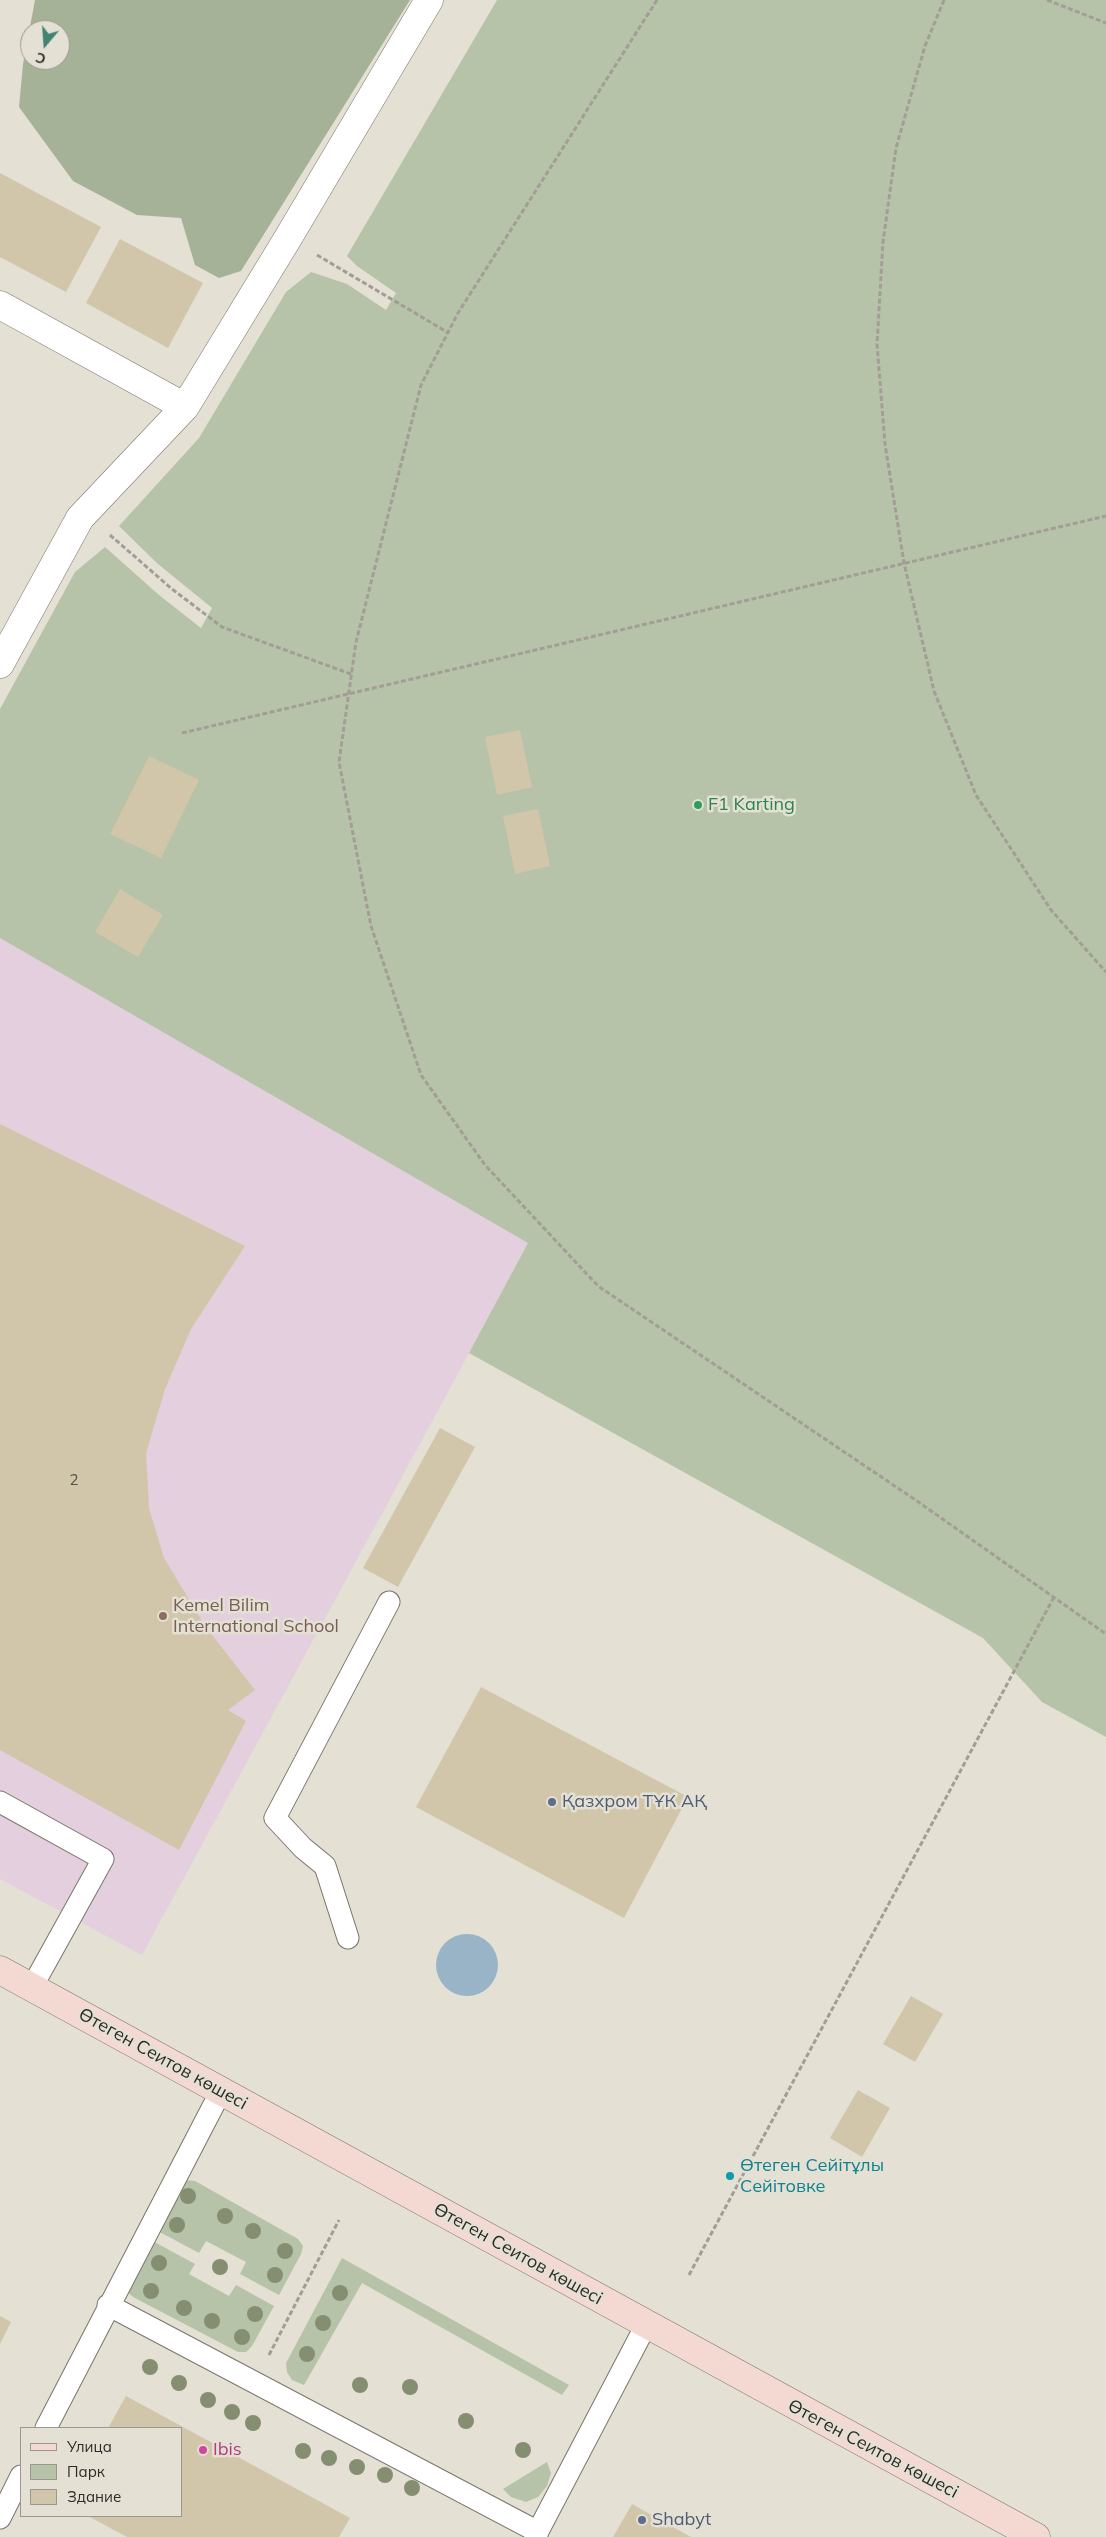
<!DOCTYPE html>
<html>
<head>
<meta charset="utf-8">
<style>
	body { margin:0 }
	#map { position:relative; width:1106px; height:2537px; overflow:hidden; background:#e4e0d4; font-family:Mulish,sans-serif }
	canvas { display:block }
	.legend { position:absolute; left:20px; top:2427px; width:162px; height:90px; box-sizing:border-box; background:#e4e0d4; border:1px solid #9b988f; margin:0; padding:6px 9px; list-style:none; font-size:15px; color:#2d2b27 }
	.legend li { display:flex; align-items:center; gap:10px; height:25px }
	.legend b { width:25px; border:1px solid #9b988f }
	.north { position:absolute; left:20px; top:20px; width:50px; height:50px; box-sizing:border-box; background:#e4e0d4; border:1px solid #9b988f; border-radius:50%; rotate:198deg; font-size:14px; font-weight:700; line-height:20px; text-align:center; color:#2d2b27 }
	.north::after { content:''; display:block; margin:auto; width:18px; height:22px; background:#428372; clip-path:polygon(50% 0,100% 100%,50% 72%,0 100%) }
</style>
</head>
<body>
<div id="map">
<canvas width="1106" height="2537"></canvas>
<ul class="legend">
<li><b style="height:6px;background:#f4d9d3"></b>Улица</li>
<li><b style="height:14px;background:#b6c3a8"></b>Парк</li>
<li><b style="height:14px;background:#d1c6a9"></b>Здание</li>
</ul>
<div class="north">С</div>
</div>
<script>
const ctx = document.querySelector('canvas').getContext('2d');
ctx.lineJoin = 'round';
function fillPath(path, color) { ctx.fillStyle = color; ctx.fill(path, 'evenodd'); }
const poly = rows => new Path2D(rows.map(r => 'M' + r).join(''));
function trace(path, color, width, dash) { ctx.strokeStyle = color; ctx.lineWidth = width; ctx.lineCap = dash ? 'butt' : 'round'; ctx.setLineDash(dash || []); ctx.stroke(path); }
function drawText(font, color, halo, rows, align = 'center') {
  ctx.font = font + ' Mulish,sans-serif'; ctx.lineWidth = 5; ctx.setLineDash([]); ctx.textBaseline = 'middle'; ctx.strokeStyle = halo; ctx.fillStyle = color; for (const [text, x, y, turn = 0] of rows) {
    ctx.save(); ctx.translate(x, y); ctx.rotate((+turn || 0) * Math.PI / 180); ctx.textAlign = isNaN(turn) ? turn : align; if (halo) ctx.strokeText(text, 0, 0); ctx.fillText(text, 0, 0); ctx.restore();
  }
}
fillPath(poly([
	[0,938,529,1243,142,1955,0,1879]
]), '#e3cfde');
fillPath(poly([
	[497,0,1106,0,1106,1737,1042,1702,983,1638,469,1353,528,1243,0,938,0,709,75,572,105,547,159,595,201,628,212,608,158,564,119,526,199,438,286,292,311,272,347,284,386,310,396,293,357,266,347,256],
	[186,2180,195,2181,298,2239,303,2246,301,2254,279,2295,240,2274,246,2262,206,2241,199,2253,154,2229],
	[149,2239,195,2264,189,2274,229,2296,236,2285,274,2306,252,2346,246,2352,238,2352,133,2297,126,2291],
	[342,2258,569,2385,562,2395,362,2283,304,2385,292,2380,287,2372,286,2363],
	[547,2462,551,2473,547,2486,538,2497,526,2502,511,2497,503,2489]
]), '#b6c3a8');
fillPath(poly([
	[35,0,410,0,241,271,219,278,195,265,181,218,137,215,73,181,19,107,23,64],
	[30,30,60,30,60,60,30,60]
]), '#a5b297');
fillPath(poly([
	'436 1965a31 31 0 1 1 62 0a31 31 0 1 1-62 0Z'
]), '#99b4c7');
fillPath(poly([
	[0,173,101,227,66,292,0,257],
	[120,239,203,283,168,348,86,303],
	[520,730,532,787,497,795,485,737],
	[149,756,199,780,161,858,110,834],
	[538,809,550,866,515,874,503,816],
	[120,889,163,915,138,957,95,932],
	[0,1124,245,1246,191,1329,165,1389,146,1453,149,1508,164,1558,205,1626,255,1690,228,1710,246,1721,179,1850,0,1750],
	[440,1428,475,1447,398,1587,363,1568],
	[481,1687,688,1797,624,1918,416,1807],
	[911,1996,943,2014,915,2062,883,2044],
	[858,2090,890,2108,862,2157,830,2138],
	[0,2316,11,2322,0,2344],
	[126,2396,350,2518,339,2537,127,2537,88,2516,181,2516,181,2428,108,2428],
	[632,2504,691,2537,613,2537]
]), '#d1c6a9');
const lane = poly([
	[0,1802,103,1859,32,1987],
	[348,1938,325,1866,303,1848,275,1818,389,1602],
	[108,2305,538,2532],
	[46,2428,221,2091],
	[0,2518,21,2476],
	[535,2537,646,2325]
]);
const street = poly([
	[0,305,185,407],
	[0,664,80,518,185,407,288,238,429,0]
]);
const secondary = poly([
	[0,1970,1036,2537]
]);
trace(lane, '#7a756b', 23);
trace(street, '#7a756b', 29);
trace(secondary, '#7a756b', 29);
trace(poly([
	[657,0,458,313,421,385,356,642,339,762,371,926,421,1075,485,1165,598,1286,917,1501,1106,1634],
	[944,0,925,46,896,148,883,242,877,344,885,444,904,563,934,691,976,795,1051,910,1106,972],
	[1047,0,1106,23],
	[317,255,447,332],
	[110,535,172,589,222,627,351,674],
	[182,733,1106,516],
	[689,2275,1054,1597],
	[269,2355,339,2220]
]), '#a29e95', 3, [5, 2.5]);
trace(lane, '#fff', 21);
trace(street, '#fff', 28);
trace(secondary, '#f4d9d3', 28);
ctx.fillStyle = '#858e70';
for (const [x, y] of [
	[188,2196],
	[225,2216],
	[177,2225],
	[253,2231],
	[285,2251],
	[159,2263],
	[220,2267],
	[275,2275],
	[151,2291],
	[340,2293],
	[184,2308],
	[255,2314],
	[212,2321],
	[323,2323],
	[242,2337],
	[307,2354],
	[150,2367],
	[179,2383],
	[360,2385],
	[410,2387],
	[208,2400],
	[232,2412],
	[466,2421],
	[253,2423],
	[523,2450],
	[303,2451],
	[329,2458],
	[357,2467],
	[385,2475],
	[412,2488]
]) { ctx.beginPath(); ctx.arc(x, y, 8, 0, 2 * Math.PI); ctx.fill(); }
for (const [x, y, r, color] of [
	[698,805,5,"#2e9e5b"],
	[163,1616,5,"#8d6e63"],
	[552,1802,5,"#5c6f8a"],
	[730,2176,5,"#0f9aa8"],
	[203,2450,5,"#d1479c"],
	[642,2520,5,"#5c6f8a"]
]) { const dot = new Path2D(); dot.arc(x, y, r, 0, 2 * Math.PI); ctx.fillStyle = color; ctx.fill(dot); trace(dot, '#e4e0d4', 2); }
drawText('15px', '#565248', null, [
	["2",74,1480]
]);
drawText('18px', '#27864d', '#e4e0d4', [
	["F1 Karting",708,805]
], 'left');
drawText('18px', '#785e54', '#e4e0d4', [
	["Kemel Bilim",173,1606],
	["International School",173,1627]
], 'left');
drawText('18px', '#4e5e75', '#e4e0d4', [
	["Қазхром ТҰК АҚ",562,1802],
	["Shabyt",652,2520]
], 'left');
drawText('18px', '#2d2b27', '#e4e0d4', [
	["Өтеген Сеитов көшесі",163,2059,29],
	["Өтеген Сеитов көшесі",518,2254,29],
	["Өтеген Сеитов көшесі",873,2449,28]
]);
drawText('18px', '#0d838f', '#e4e0d4', [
	["Өтеген Сейітұлы",740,2166],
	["Сейітовке",740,2187]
], 'left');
drawText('18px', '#b23c85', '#e4e0d4', [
	["Ibis",213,2450]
], 'left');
</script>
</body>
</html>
